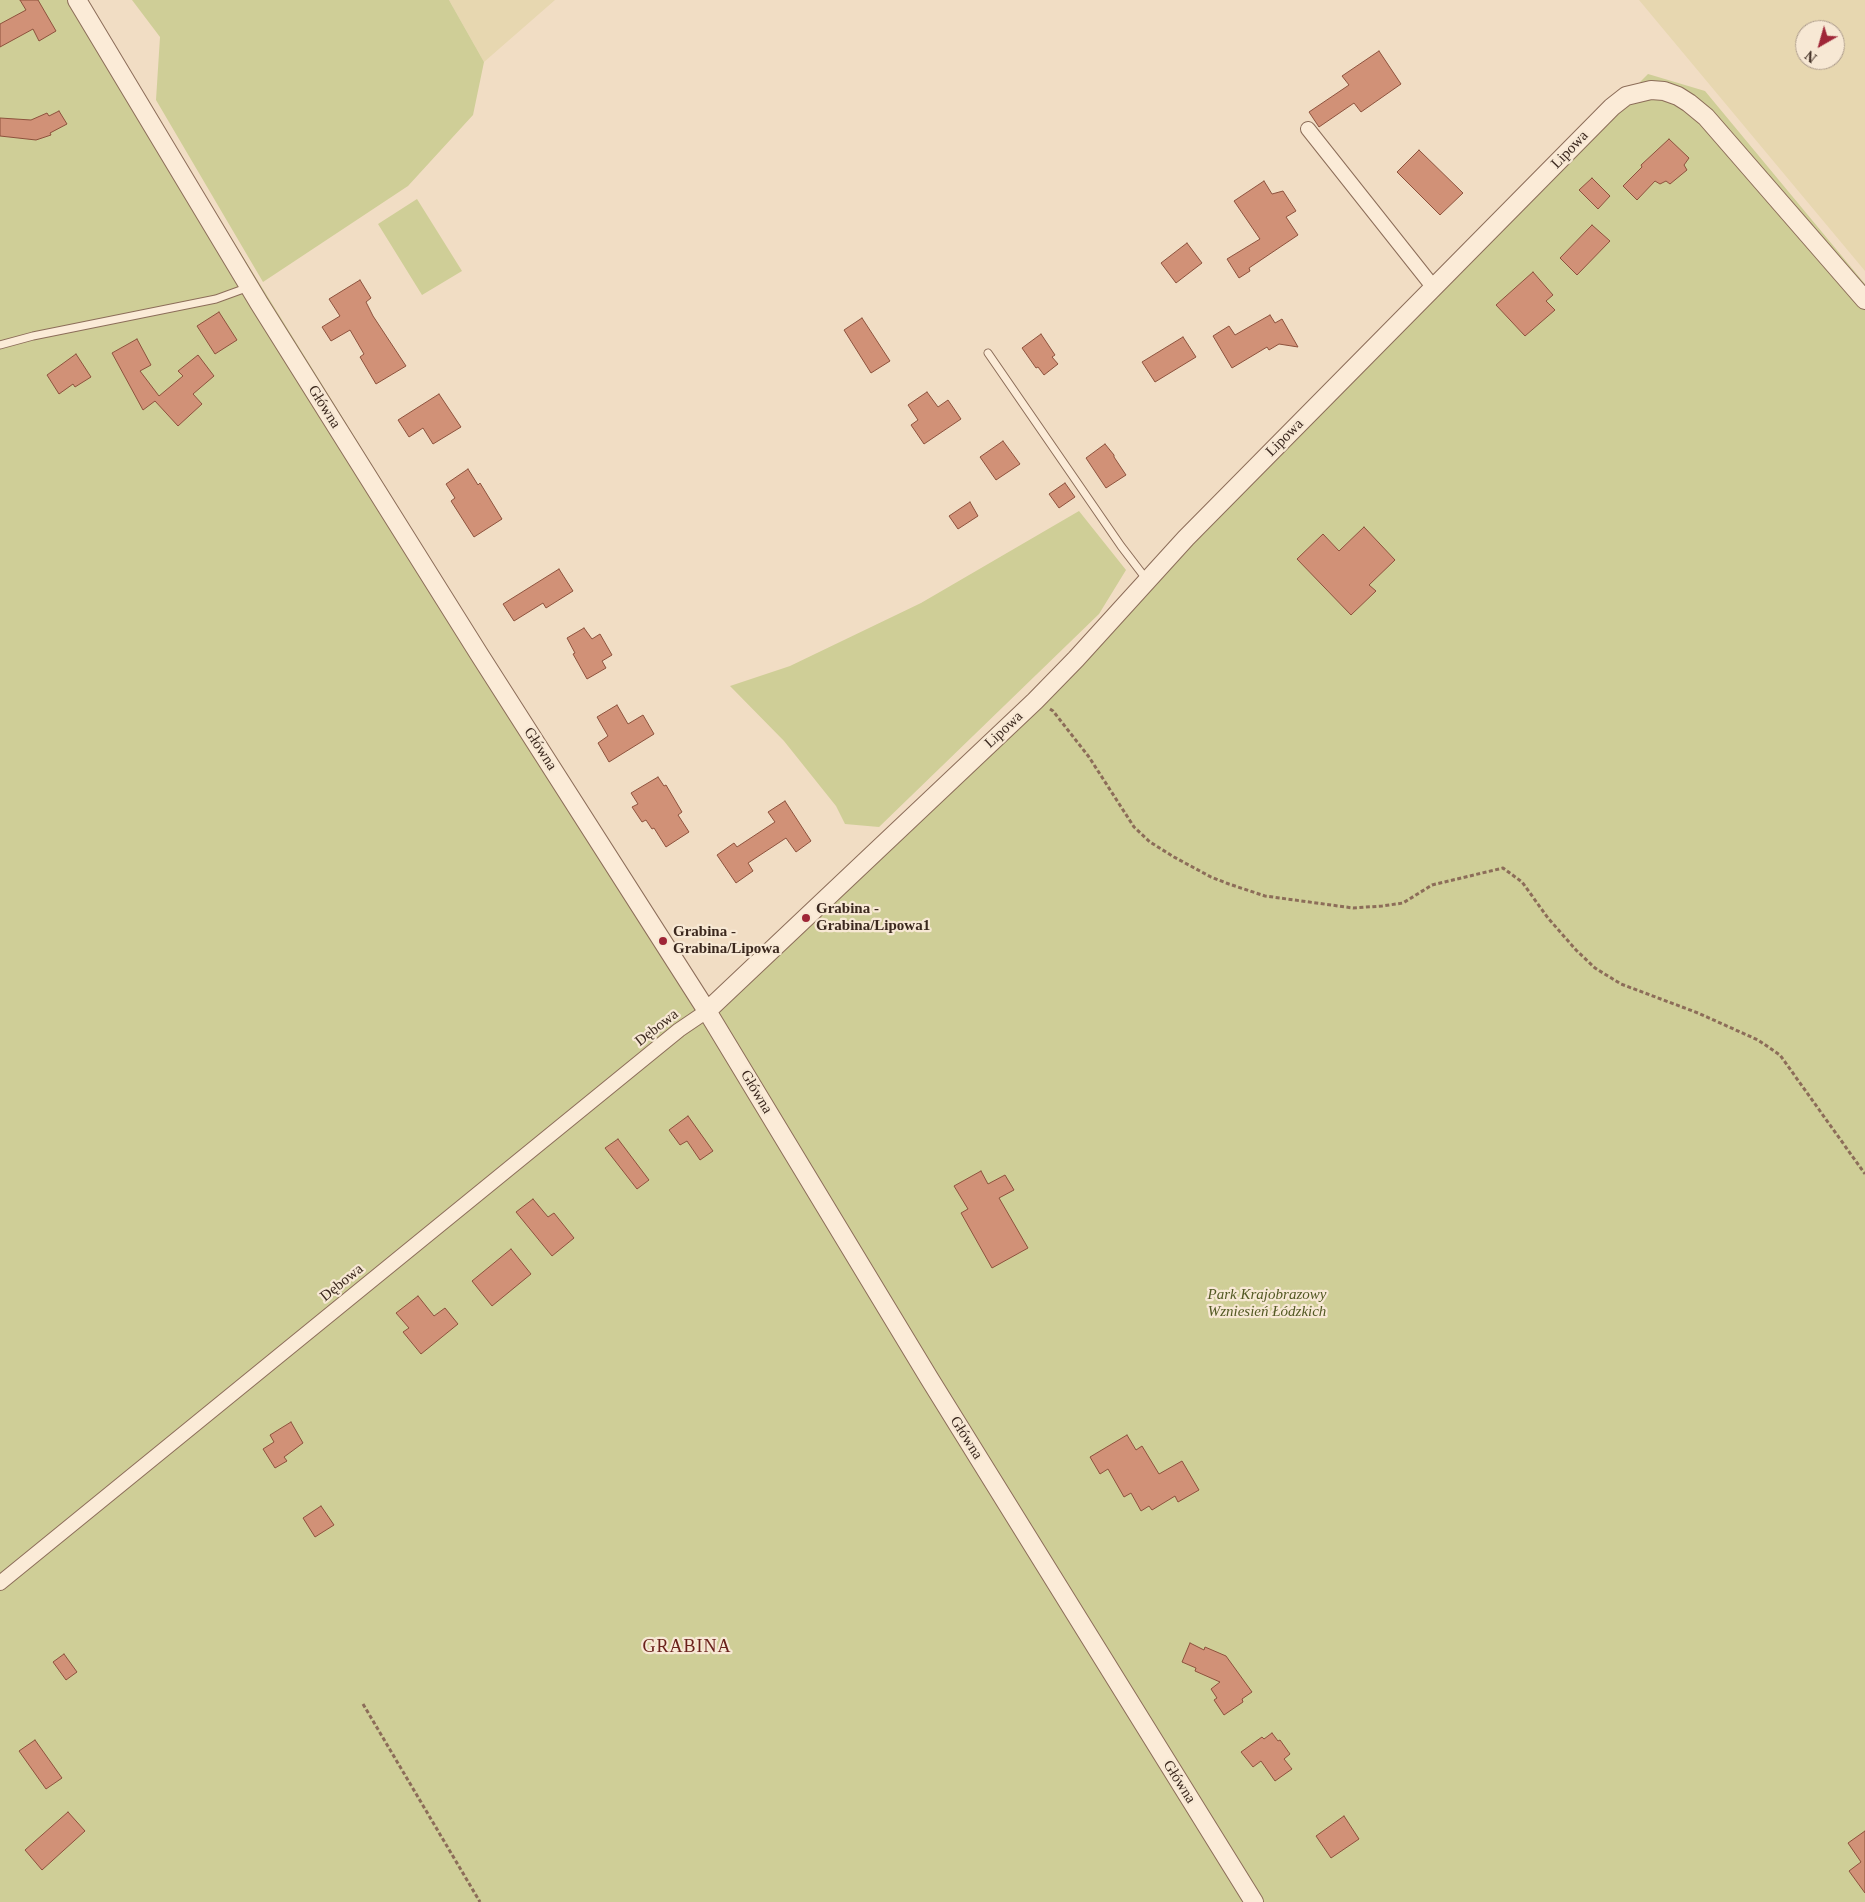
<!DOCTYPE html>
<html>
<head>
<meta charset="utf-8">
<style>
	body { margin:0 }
	#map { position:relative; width:1865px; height:1902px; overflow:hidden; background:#f1ddc4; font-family:Georgia,serif }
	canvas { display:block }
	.north { position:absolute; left:1795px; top:20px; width:50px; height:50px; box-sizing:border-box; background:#f7e8d4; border:1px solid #ac9b8b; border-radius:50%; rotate:218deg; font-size:14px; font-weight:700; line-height:20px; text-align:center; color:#3b281e }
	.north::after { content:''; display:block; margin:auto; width:18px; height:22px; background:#9f2637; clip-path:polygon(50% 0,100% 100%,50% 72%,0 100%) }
</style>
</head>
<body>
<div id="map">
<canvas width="1865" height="1902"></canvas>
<div class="north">N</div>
</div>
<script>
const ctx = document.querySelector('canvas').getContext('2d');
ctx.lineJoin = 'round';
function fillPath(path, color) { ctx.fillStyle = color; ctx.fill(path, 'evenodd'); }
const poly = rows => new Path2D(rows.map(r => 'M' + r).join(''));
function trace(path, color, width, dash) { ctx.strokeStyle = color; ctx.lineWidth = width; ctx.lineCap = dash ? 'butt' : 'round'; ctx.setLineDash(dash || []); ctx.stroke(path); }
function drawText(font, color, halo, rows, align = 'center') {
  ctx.font = font + ' Georgia,serif'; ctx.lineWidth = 4.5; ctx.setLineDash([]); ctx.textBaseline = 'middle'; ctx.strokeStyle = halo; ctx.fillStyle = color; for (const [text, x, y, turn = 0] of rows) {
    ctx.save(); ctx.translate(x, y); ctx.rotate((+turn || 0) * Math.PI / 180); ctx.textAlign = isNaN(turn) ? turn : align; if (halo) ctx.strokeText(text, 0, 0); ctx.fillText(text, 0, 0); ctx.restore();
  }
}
fillPath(poly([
	[449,0,555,0,484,62],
	[1639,0,1865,0,1865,271],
	[1805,30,1835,30,1835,60,1805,60]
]), '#e7d7b0');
fillPath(poly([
	[0,0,84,0,712,1014,1648,74,1705,91,1865,284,1865,1902,0,1902],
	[132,0,449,0,484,62,473,115,408,186,263,282,156,100,160,37],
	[417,199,462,271,422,295,378,224],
	[1079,511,1126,570,1099,614,879,827,845,824,836,806,784,741,730,686,790,666,921,603]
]), '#cfce97');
const building = poly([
	[20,0,38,0,56,31,39,41,33,29,0,47,0,24,26,10,20,0],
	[1379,51,1401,84,1361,112,1354,103,1319,127,1309,112,1349,85,1342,76,1379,51],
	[59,111,67,124,50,133,51,135,36,140,0,136,0,118,31,120,47,113,49,116,59,111],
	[1669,139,1689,158,1684,165,1687,170,1670,184,1666,181,1660,184,1655,181,1637,200,1623,186,1642,167,1641,165,1669,139],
	[1419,150,1463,193,1440,215,1397,172,1419,150],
	[1592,178,1610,196,1598,209,1579,190,1592,178],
	[1264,181,1272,194,1283,191,1296,211,1286,217,1298,235,1249,268,1250,271,1239,278,1227,259,1260,239,1234,201,1264,181],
	[1592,225,1610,241,1577,275,1560,258,1592,225],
	[1187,243,1202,263,1176,283,1161,263,1187,243],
	[1533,272,1553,295,1546,301,1555,310,1525,336,1496,305,1533,272],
	[360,280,371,298,366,302,373,316,406,366,376,384,360,357,364,354,350,330,331,341,322,327,340,316,329,299,360,280],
	[219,312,237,340,215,354,197,326,219,312],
	[1270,315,1275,323,1282,319,1298,347,1279,344,1269,350,1267,347,1232,368,1213,336,1229,326,1235,335,1270,315],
	[862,318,890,361,871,373,844,330,862,318],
	[1041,334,1055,355,1052,357,1058,364,1044,375,1038,367,1036,368,1022,348,1041,334],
	[1183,337,1196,357,1155,382,1142,362,1183,337],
	[137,339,151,365,140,371,159,396,183,376,178,371,198,355,214,376,193,394,202,404,178,426,155,401,143,410,112,353,137,339],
	[76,354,91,377,75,387,73,384,59,394,47,375,76,354],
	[927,392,938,407,948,400,961,419,924,444,911,425,918,420,908,405,927,392],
	[439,394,461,427,433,444,423,428,409,437,398,420,439,394],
	[1003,441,1020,464,996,480,980,457,1003,441],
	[1105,444,1114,455,1114,457,1126,475,1106,488,1086,458,1105,444],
	[468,469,478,485,480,483,502,519,474,537,451,501,455,498,446,484,468,469],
	[1065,483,1075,497,1059,508,1049,494,1065,483],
	[970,502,978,516,958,529,949,516,970,502],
	[1364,527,1395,560,1369,585,1376,591,1351,615,1297,559,1323,534,1339,551,1364,527],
	[559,569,573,591,546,608,543,603,514,621,503,604,559,569],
	[584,628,592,639,600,634,612,655,602,661,606,668,587,679,573,654,575,653,567,638,584,628],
	[617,705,628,724,643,715,654,734,609,762,598,743,608,736,597,717,617,705],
	[658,777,664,786,666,785,682,812,678,815,689,832,666,847,654,828,652,829,646,820,642,822,632,807,638,804,631,793,658,777],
	[785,801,811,841,796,852,786,838,748,863,753,871,736,883,717,855,734,843,737,847,775,822,768,812,785,801],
	[688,1116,713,1151,700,1160,687,1141,680,1145,669,1130,688,1116],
	[618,1139,649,1180,637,1189,605,1148,618,1139],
	[981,1171,988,1184,1005,1175,1014,1190,999,1198,1028,1248,992,1268,961,1213,968,1209,954,1186,981,1171],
	[533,1199,548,1217,554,1213,574,1238,552,1256,516,1212,533,1199],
	[511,1249,531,1274,492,1306,472,1281,511,1249],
	[418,1296,434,1316,445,1308,458,1324,421,1354,403,1332,409,1328,396,1313,418,1296],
	[291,1422,303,1443,284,1457,287,1461,275,1468,263,1449,274,1442,270,1435,291,1422],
	[1127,1435,1136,1450,1142,1446,1159,1474,1182,1461,1199,1490,1178,1502,1175,1496,1152,1510,1149,1506,1141,1511,1131,1493,1124,1497,1108,1469,1100,1474,1090,1457,1127,1435],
	[321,1506,334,1525,315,1537,303,1518,321,1506],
	[1190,1643,1204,1650,1205,1647,1226,1656,1252,1692,1242,1699,1243,1702,1224,1715,1214,1700,1217,1698,1211,1689,1220,1682,1195,1671,1196,1668,1182,1662,1190,1643],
	[64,1654,77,1672,66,1680,53,1662,64,1654],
	[1272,1733,1278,1741,1280,1740,1290,1754,1284,1759,1292,1769,1275,1781,1261,1761,1253,1767,1241,1752,1262,1737,1264,1739,1272,1733],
	[35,1740,62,1778,46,1789,19,1751,35,1740],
	[68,1812,85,1831,42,1870,25,1850,68,1812],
	[1344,1816,1359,1839,1331,1858,1316,1836,1344,1816],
	[1865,1831,1865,1893,1849,1871,1861,1862,1848,1843,1865,1831]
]);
fillPath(building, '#d19177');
trace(building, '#8d523d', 1);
const service = poly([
	[0,345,33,336,216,299,249,287],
	[988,353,1121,546,1147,580]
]);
const minor = poly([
	[1308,129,1434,288],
	[0,1583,679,1030,707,1011]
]);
const tertiary = poly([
	[77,0,259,303,479,654,707,1011,929,1378,1254,1902],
	[707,1011,1035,701,1076,659,1186,538,1612,107,1626,96,1651,90,1664,91,1678,96,1689,103,1706,117,1865,300]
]);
trace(service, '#8c6d59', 9);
trace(minor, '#8c6d59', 16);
trace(tertiary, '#8c6d59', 20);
trace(poly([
	[1050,709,1053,711,1089,757,1134,827,1150,842,1174,857,1211,877,1229,884,1265,896,1353,908,1382,906,1403,903,1432,885,1503,868,1522,882,1548,918,1576,950,1595,968,1621,984,1698,1013,1758,1040,1780,1055,1865,1174],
	[363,1704,480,1902]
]), '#8c6d59', 3, [4, 2.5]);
trace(service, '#fbebd7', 7);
trace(minor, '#fbebd7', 14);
trace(tertiary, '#fbebd7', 18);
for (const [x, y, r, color] of [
	[806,918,5,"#9f2637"],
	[663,941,5,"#9f2637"]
]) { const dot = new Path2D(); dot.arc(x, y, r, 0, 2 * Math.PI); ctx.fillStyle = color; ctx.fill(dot); trace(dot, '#f7e8d4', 2); }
drawText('15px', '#3b281e', '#f7e8d4', [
	["Lipowa",1570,150,-46],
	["Główna",324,407,58],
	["Lipowa",1285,438,-45],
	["Lipowa",1004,730,-43],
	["Główna",540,749,57],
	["Dębowa",657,1028,-38],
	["Główna",756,1092,59],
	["Dębowa",342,1283,-39],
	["Główna",966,1438,58],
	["Główna",1179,1782,58]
]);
drawText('bold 15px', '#3b281e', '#f7e8d4', [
	["Grabina -",816,909],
	["Grabina/Lipowa1",816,926],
	["Grabina -",673,932],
	["Grabina/Lipowa",673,949]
], 'left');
drawText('italic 15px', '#535923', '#f7e8d4', [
	["Park Krajobrazowy",1267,1295],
	["Wzniesień Łódzkich",1267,1312]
]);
ctx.letterSpacing = '1px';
drawText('18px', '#6a211b', '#f7e8d4', [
	["GRABINA",687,1647]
]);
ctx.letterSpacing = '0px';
</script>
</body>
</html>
